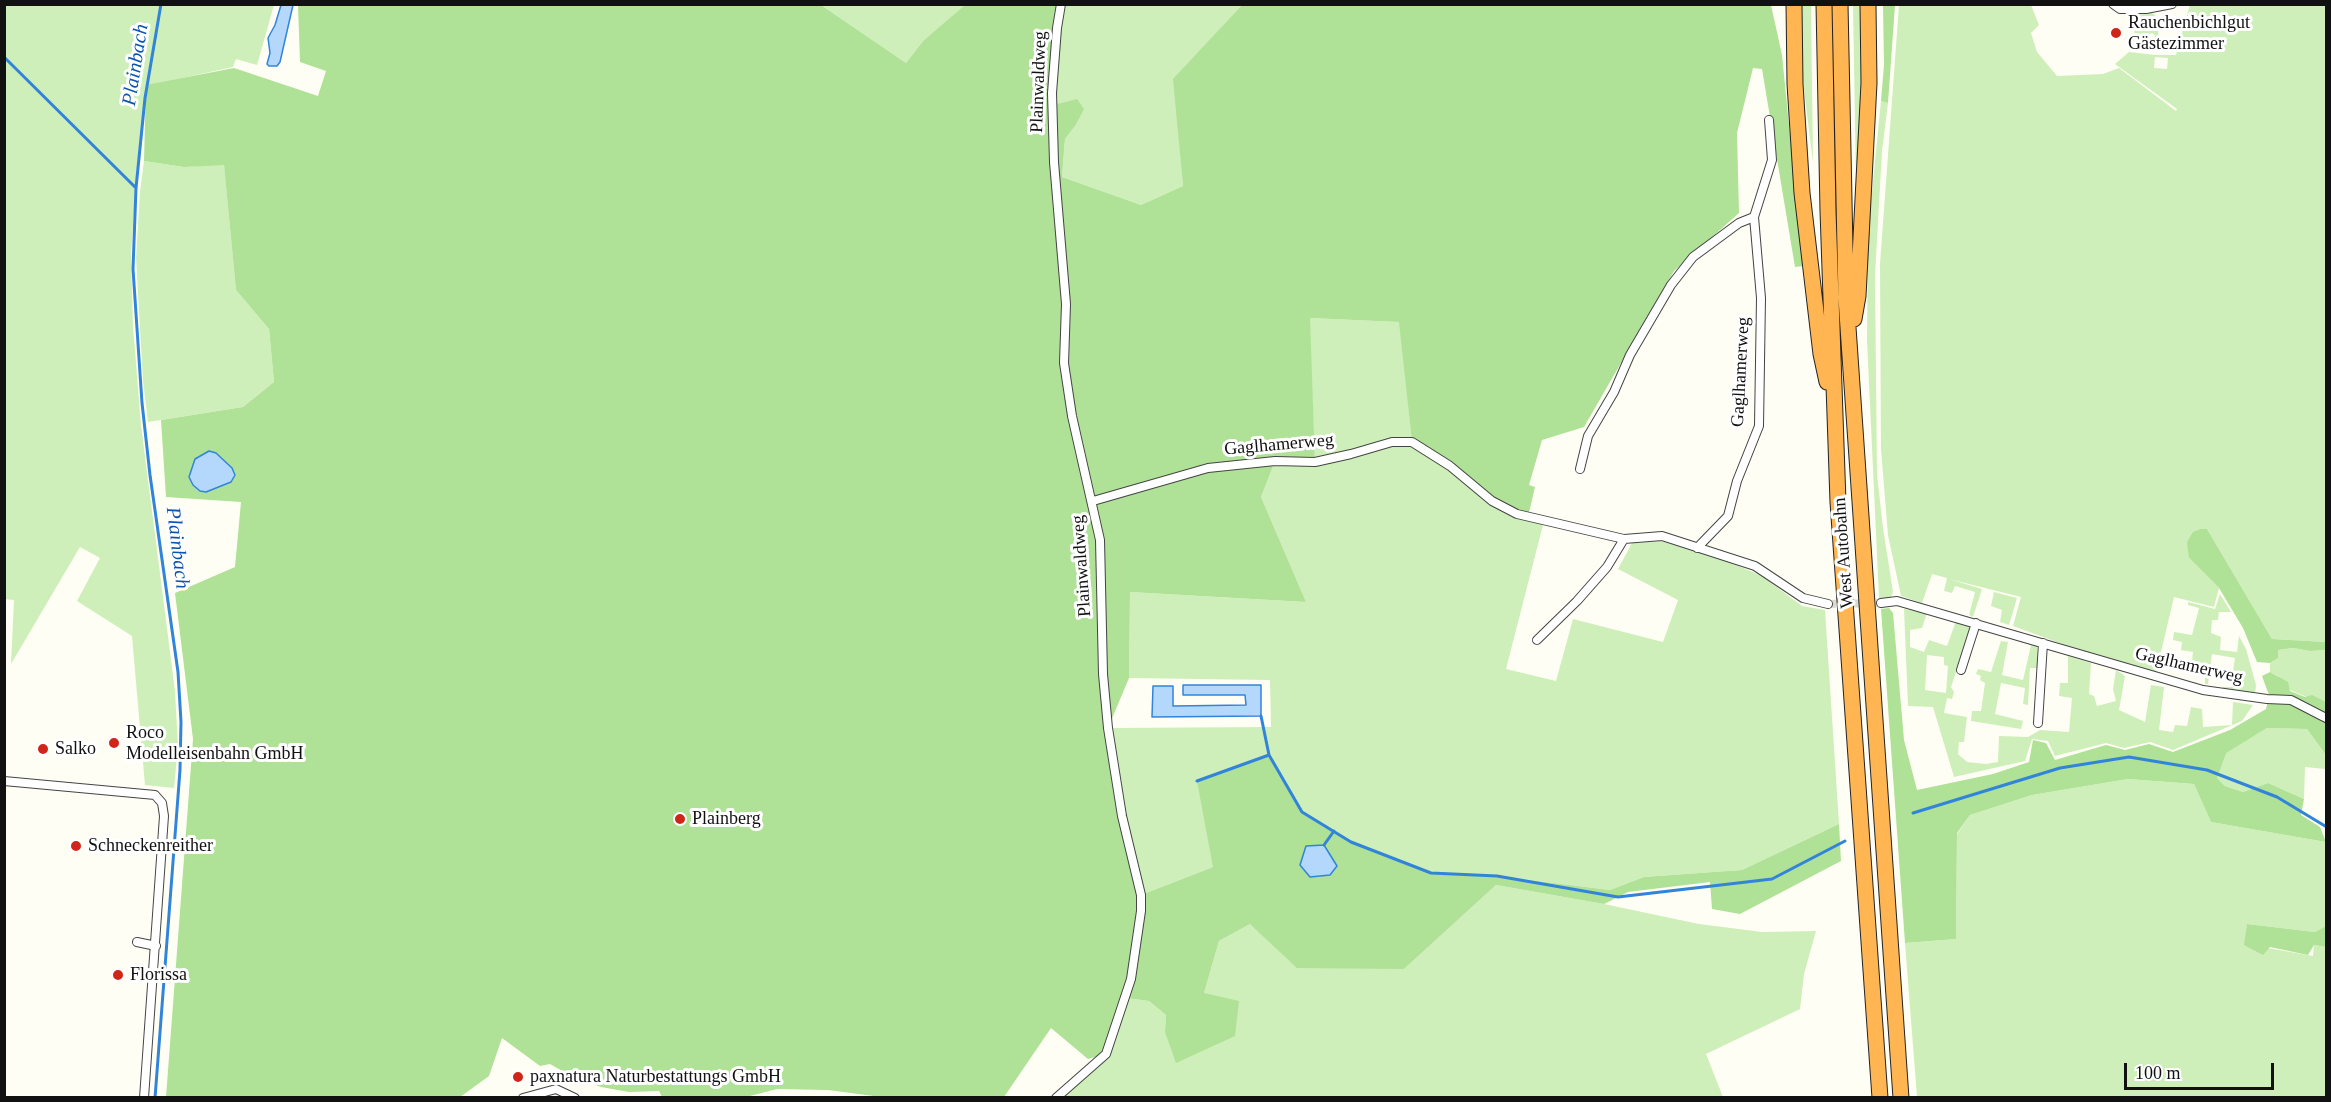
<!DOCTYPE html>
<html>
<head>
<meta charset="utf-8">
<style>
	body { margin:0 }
	#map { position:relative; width:2331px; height:1102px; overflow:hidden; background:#fffef4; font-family:"Times New Roman",serif }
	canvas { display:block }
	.frame { position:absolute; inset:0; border:6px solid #111; pointer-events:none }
	.scale { position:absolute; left:2124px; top:1063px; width:150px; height:27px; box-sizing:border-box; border:3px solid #111; border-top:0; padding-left:8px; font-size:18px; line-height:21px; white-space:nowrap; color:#111; -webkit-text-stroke:4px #fff; paint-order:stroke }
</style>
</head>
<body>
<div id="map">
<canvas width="2331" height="1102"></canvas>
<div class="frame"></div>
<div class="scale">100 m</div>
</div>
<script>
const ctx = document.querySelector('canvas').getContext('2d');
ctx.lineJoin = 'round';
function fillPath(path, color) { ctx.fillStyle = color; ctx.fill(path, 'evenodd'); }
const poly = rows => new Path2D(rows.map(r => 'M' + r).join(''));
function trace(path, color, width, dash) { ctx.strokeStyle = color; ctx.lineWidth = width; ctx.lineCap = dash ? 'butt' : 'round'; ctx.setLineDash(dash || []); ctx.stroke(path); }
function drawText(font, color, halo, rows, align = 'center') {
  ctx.font = font + ' "Times New Roman",serif'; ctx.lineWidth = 6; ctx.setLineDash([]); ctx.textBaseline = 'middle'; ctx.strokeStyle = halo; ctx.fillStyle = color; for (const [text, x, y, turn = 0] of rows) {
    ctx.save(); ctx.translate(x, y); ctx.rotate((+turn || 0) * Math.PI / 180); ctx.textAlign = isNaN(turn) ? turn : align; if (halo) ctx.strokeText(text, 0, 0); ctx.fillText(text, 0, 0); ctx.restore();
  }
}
fillPath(poly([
	[4,5,274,5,257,65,236,59,233,67,146,86,137,166,131,255,133,326,141,425,175,691,178,746,174,788,145,785,132,636,77,601,100,558,80,547,11,664,14,600,4,599],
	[821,5,972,5,964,7,923,41,906,63],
	[1065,5,1242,5,1174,79,1183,186,1141,205,1062,177,1065,139,1075,126,1058,104,1055,89,1060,30],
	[1801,5,1811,5,1813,162,1803,82],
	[1853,5,1862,5,1861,102,1856,179],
	[1899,5,2031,5,2039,25,2031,33,2037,52,2057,76,2103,74,2119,68,2176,111,2177,109,2115,64,2129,52,2155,55,2176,55,2190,5,2326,5,2326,642,2272,639,2207,529,2201,529,2189,558,2219,588,2214,607,2174,597,2156,673,2101,658,2013,626,2021,597,1949,579,1982,589,1973,617,1969,615,1975,592,1955,586,1952,593,1944,591,1947,578,1932,574,1922,603,1901,596,1888,535,1881,449,1880,264],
	[2155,57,2168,58,2167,69,2154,68],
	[2152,13,2155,15,2159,38,2153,46,2139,48,2135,41,2144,39,2145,42,2153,41,2155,35,2152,33,2135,38,2133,20,2136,15],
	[1881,101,1888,103,1882,151,1875,275,1877,475,1883,528,1893,592,1890,599,1886,599,1879,598,1867,340,1868,232],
	[144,161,184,167,224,164,236,290,269,329,274,382,243,407,148,422,143,381,136,258,140,192],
	[1309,318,1400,322,1412,442,1492,501,1544,521,1506,669,1556,681,1573,619,1663,642,1678,600,1618,569,1632,543,1661,541,1727,561,1762,576,1802,606,1825,610,1839,824,1742,870,1644,877,1610,890,1497,876,1431,873,1351,842,1302,812,1269,755,1213,867,1141,895,1108,728,1271,727,1270,680,1129,678,1130,592,1306,602,1261,497,1275,461,1315,461],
	[1994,592,2017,598,2009,625,2000,622,2002,610,1991,606],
	[2220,594,2231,612,2219,612,2218,620,2212,620,2211,633,2221,637,2220,650,2237,652,2239,636,2246,649,2256,685,2255,694,2223,689,2223,687,2234,687,2236,672,2233,671,2235,658,2212,654,2208,684,2205,684,2205,673,2191,671,2193,652,2181,650,2182,642,2173,640,2174,632,2192,635,2199,608,2188,605,2188,602,2215,609],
	[1904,609,1927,613,1922,628,1910,630,1910,647,1924,652,1929,640,1947,646,1956,621,1971,627,1951,687,1954,692,1952,699,1947,698,1944,713,1967,717,1964,742,1959,742,1958,754,1967,762,1986,764,1998,762,1999,736,2028,737,2040,730,2069,732,2072,698,2059,696,2060,683,2068,683,2068,656,2091,663,2089,694,2094,696,2097,706,2116,701,2113,689,2116,670,2125,676,2119,710,2145,722,2151,685,2164,687,2159,730,2173,732,2175,725,2187,726,2191,707,2202,709,2203,727,2232,725,2233,702,2253,705,2242,721,2173,750,2150,742,2124,748,2106,743,2055,756,2048,741,2032,739,2025,761,1954,777,1933,707,1908,706],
	[1927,655,1944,657,1944,665,1948,666,1946,693,1925,690],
	[2021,639,2037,646,2037,668,2030,668,2028,705,2023,704,2025,688,2001,683,1995,714,2023,721,2021,729,1971,721,1972,711,1981,711,1985,683,1980,680,1981,676,1976,674,1978,669,1991,672,2001,641,2008,642,2002,675,2023,680,2031,645,2020,642],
	[2293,648,2310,651,2326,650,2326,705,2290,690,2278,676,2270,672,2270,663,2278,658,2278,650],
	[2267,728,2307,729,2326,755,2325,783,2325,769,2305,767,2304,799,2268,783,2243,792,2225,786,2217,778,2225,753],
	[2128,779,2194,784,2211,822,2326,842,2326,926,2315,932,2247,924,2245,944,2313,956,2314,945,2326,947,2326,1097,1917,1097,1905,943,1956,939,1957,834,1970,815,2032,795],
	[1496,885,1604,904,1699,924,1762,932,1816,931,1804,974,1800,1009,1706,1054,1723,1097,1063,1098,1106,1053,1126,998,1149,1001,1166,1015,1165,1032,1204,993,1219,941,1250,924,1404,969]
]), '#ceefb9');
fillPath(poly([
	[972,4,1058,5,1055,89,1058,104,1077,99,1084,109,1075,126,1065,139,1062,177,1141,205,1183,186,1173,79,1242,5,1771,5,1782,55,1803,266,1795,267,1762,69,1753,68,1737,133,1739,213,1674,271,1584,427,1542,440,1529,485,1535,487,1528,517,1517,514,1412,442,1399,322,1310,318,1315,462,1275,461,1261,497,1306,602,1130,592,1129,678,1108,728,1141,895,1213,867,1197,781,1269,755,1302,812,1351,842,1431,873,1497,876,1610,890,1644,877,1742,870,1839,824,1841,861,1740,914,1712,909,1710,882,1628,892,1604,904,1496,885,1404,969,1297,968,1250,924,1219,941,1204,993,1239,1001,1235,1036,1176,1063,1165,1032,1166,1015,1149,1001,1126,998,1106,1054,1088,1059,1051,1028,1004,1097,889,1098,828,1090,777,1089,746,1097,662,1097,659,1091,629,1092,601,1087,566,1073,550,1064,540,1066,502,1038,489,1076,460,1097,166,1097,193,739,175,593,235,567,241,502,166,497,161,420,243,407,274,382,269,329,236,290,224,165,184,167,144,161,146,85,234,68,318,96,326,71,300,62,298,5,821,5,906,63,923,41,964,6],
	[1883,5,1895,5,1888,103,1881,101,1884,65],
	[2201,529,2207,529,2272,639,2326,642,2326,650,2310,651,2293,648,2278,650,2278,658,2270,663,2257,662,2243,628,2219,588,2189,558,2187,542,2193,532],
	[1889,608,1893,613,1904,740,1917,790,1993,774,2029,762,2033,740,2046,743,2055,760,2106,745,2125,750,2149,744,2173,752,2230,730,2266,709,2269,695,2262,676,2270,672,2288,682,2290,691,2305,697,2312,695,2324,701,2326,705,2326,755,2307,729,2267,728,2226,753,2217,778,2225,786,2243,792,2268,783,2304,799,2301,815,2320,827,2326,842,2211,822,2194,784,2128,779,2032,795,1970,815,1957,833,1956,939,1905,943,1881,609],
	[2247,924,2315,932,2326,926,2326,947,2314,945,2308,955,2270,947,2263,955,2244,945]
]), '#afe196');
const water = poly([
	[281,5,293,5,280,62,277,66,269,66,267,64,270,53,268,38,275,25,281,5],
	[209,451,216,453,232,468,235,475,231,482,206,492,200,491,193,485,189,477,195,459,209,451],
	[1183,685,1261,685,1261,716,1152,717,1153,686,1173,686,1173,706,1246,705,1245,695,1183,695,1183,685],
	[1324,845,1337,866,1330,875,1310,877,1300,865,1306,846,1324,845]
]);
fillPath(water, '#b3d8fc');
trace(water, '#3284db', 1.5);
trace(poly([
	[4,57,136,188],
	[1261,716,1269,755,1302,812,1351,842,1431,873,1497,876,1618,897,1772,879,1845,841],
	[1197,781,1269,755],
	[1913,813,2060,768,2129,757,2207,770,2277,797,2325,826],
	[1324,845,1334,831],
	[155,1098,180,770,181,722,178,672,150,475,142,403,133,269,136,188,145,98,161,4]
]), '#3284db', 3);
trace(poly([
	[1828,604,1881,603]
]), '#dbdad2', 8, [8, 4]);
const street = poly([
	[2113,4,2120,9,2146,9,2172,4],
	[1580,469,1588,436,1614,392,1630,355,1671,285,1693,257,1739,223,1754,217],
	[1093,501,1208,468,1275,461,1315,462,1351,454,1392,442,1412,442,1450,466,1492,501,1517,514,1624,539,1662,536,1755,566,1803,598,1828,604],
	[1697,548,1728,516,1737,481,1759,426,1761,298,1754,217,1772,160,1769,120],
	[1881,603,1897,601,2203,690,2267,699,2291,700,2326,718],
	[1537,640,1577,601,1607,567,1624,539],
	[1961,670,1976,623],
	[2038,723,2043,643],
	[4,781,155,795,162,803,164,816,144,1098],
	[137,942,156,946],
	[523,1098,556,1089,575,1098],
	[1056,1098,1106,1054,1131,979,1141,911,1141,895,1122,816,1108,728,1103,674,1100,540,1072,416,1064,363,1066,304,1054,162,1052,93,1057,28,1061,4]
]);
const highway = poly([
	[1794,4,1795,84,1802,193,1821,354,1827,382],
	[1824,4,1828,211,1838,502,1880,1098],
	[1840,4,1846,298,1901,1098],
	[1854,319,1858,296,1869,83,1868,4]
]);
trace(street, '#444', 10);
trace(highway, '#222', 17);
trace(street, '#fff', 8);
trace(highway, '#ffb552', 15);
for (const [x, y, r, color] of [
	[2116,33,6,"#d02619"],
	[114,743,6,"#d02619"],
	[43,749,6,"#d02619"],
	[680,819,6,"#d02619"],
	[76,846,6,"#d02619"],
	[118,975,6,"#d02619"],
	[518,1077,6,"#d02619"]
]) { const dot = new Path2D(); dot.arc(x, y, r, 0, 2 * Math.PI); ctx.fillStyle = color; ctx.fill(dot); trace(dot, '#fff', 2); }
drawText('18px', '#111', '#fff', [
	["Rauchenbichlgut",2128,23],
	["Gästezimmer",2128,44],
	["Roco",126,733],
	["Modelleisenbahn GmbH",126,754],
	["Salko",55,749],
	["Plainberg",692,819],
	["Schneckenreither",88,846],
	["Florissa",130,975],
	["paxnatura Naturbestattungs GmbH",530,1077]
], 'left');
drawText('18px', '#111', '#fff', [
	["Plainwaldweg",1039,82,-88],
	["Gaglhamerweg",1741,372,-87],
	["Gaglhamerweg",1279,445,-5],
	["West Autobahn",1844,553,-94],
	["Plainwaldweg",1082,566,-94],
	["Gaglhamerweg",2189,666,13]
]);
drawText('italic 20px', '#0b55b1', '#fff', [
	["Plainbach",136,65,-81],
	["Plainbach",177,548,83]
]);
</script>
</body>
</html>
